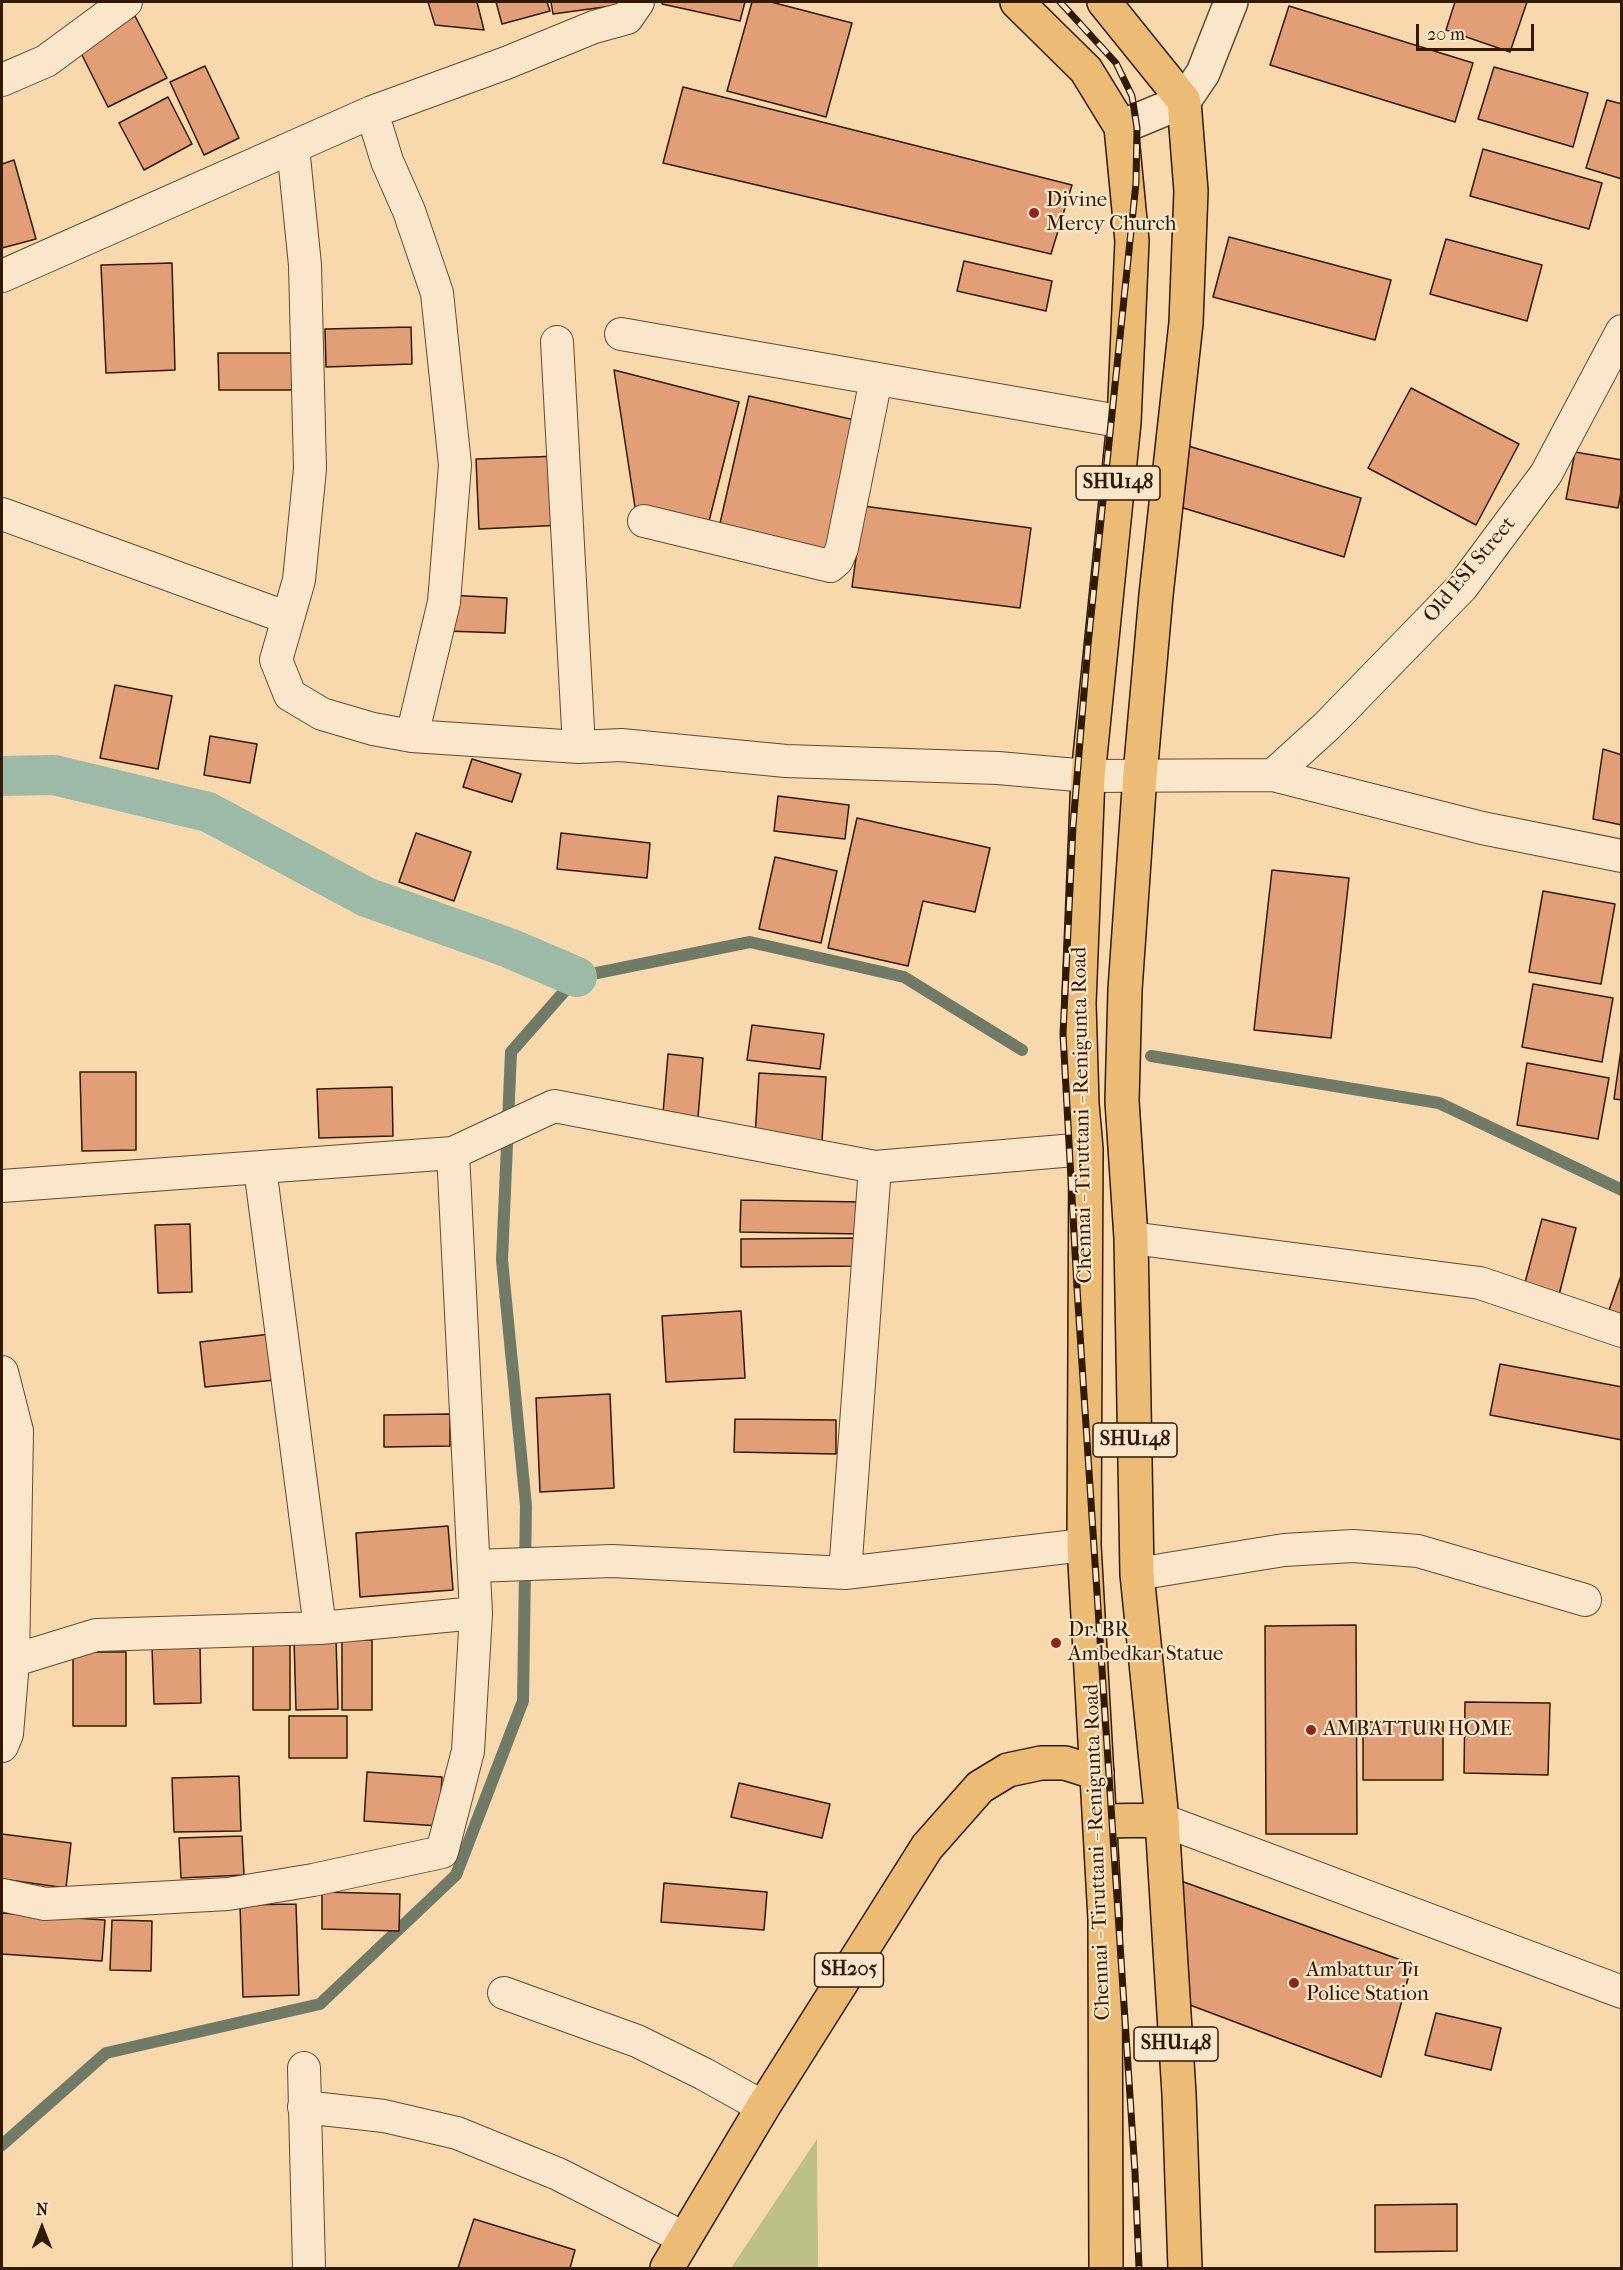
<!DOCTYPE html>
<html>
<head>
<meta charset="utf-8">
<style>
	body { margin:0 }
	#map { position:relative; width:1623px; height:2270px; overflow:hidden; background:#f7d9ad; font-family:"IM FELL French Canon",serif }
	canvas { display:block }
	.frame { position:absolute; inset:0; border:3px solid #301a02; pointer-events:none }
	.north { position:absolute; left:12px; top:2198px; width:60px; height:60px; -webkit-text-stroke:4px #fae6ca; paint-order:stroke; rotate:0deg; font-size:16px; font-weight:700; line-height:24px; text-align:center; color:#301a02 }
	.north::after { content:''; display:block; margin:auto; width:21px; height:27px; background:#301a02; clip-path:polygon(50% 0,100% 100%,50% 72%,0 100%) }
	.scale { position:absolute; left:1416px; top:24px; width:118px; height:27px; box-sizing:border-box; border:3px solid #301a02; border-top:0; padding-left:8px; font-size:18px; line-height:21px; white-space:nowrap; color:#301a02; -webkit-text-stroke:4px #fae6ca; paint-order:stroke }
</style>
</head>
<body>
<div id="map">
<canvas width="1623" height="2270"></canvas>
<div class="frame"></div>
<div class="north">N</div>
<div class="scale">20 m</div>
</div>
<script>
const ctx = document.querySelector('canvas').getContext('2d');
ctx.lineJoin = 'round';
function fillPath(path, color) { ctx.fillStyle = color; ctx.fill(path, 'evenodd'); }
const poly = rows => new Path2D(rows.map(r => 'M' + r).join(''));
function trace(path, color, width, dash) { ctx.strokeStyle = color; ctx.lineWidth = width; ctx.lineCap = dash ? 'butt' : 'round'; ctx.setLineDash(dash || []); ctx.stroke(path); }
function drawText(font, color, halo, rows, align = 'center') {
  ctx.font = font + ' "IM FELL French Canon",serif'; ctx.lineWidth = 4.5; ctx.setLineDash([]); ctx.textBaseline = 'middle'; ctx.strokeStyle = halo; ctx.fillStyle = color; for (const [text, x, y, turn = 0] of rows) {
    ctx.save(); ctx.translate(x, y); ctx.rotate((+turn || 0) * Math.PI / 180); ctx.textAlign = isNaN(turn) ? turn : align; if (halo) ctx.strokeText(text, 0, 0); ctx.fillText(text, 0, 0); ctx.restore();
  }
}
fillPath(poly([
	[817,2139,818,2268,731,2268]
]), '#bdbf89');
trace(poly([
	[1151,1056,1439,1103,1622,1190],
	[2,2145,106,2053,320,2004,456,1875,523,1701,526,1506,502,1260,511,1052,577,977,750,942,904,977,1022,1050]
]), '#717a66', 12);
trace(poly([
	[2,776,54,775,208,812,366,897,509,948,577,977]
]), '#9dbaa9', 40);
const building = poly([
	[428,2,477,2,484,30,435,25,428,2],
	[496,2,547,2,550,11,502,24,496,2],
	[551,2,618,2,619,5,553,14,551,2],
	[663,2,745,2,740,21,662,4,663,2],
	[752,2,771,2,852,23,826,117,727,91,752,2],
	[1455,2,1527,2,1510,52,1446,30,1455,2],
	[1289,6,1473,63,1455,122,1270,65,1289,6],
	[135,16,167,78,108,107,77,45,135,16],
	[205,66,239,138,204,155,170,82,205,66],
	[1494,67,1588,93,1573,147,1478,119,1494,67],
	[683,87,1072,185,1051,254,663,163,683,87],
	[168,97,192,144,144,170,119,123,168,97],
	[1607,100,1622,104,1622,179,1586,168,1607,100],
	[1483,149,1602,183,1589,229,1470,196,1483,149],
	[14,160,36,239,2,248,2,164,14,160],
	[1229,237,1391,280,1375,340,1213,297,1229,237],
	[1446,239,1542,265,1527,321,1430,294,1446,239],
	[964,261,1052,281,1046,311,957,291,964,261],
	[172,263,175,370,106,373,101,265,172,263],
	[411,327,412,364,326,367,325,329,411,327],
	[218,353,292,353,292,390,219,390,218,353],
	[614,370,739,402,708,525,635,507,614,370],
	[1411,388,1519,444,1476,525,1368,468,1411,388],
	[749,396,859,421,828,557,718,532,749,396],
	[1185,445,1361,498,1344,557,1167,503,1185,445],
	[1575,452,1622,460,1622,487,1618,508,1566,499,1575,452],
	[561,456,564,525,479,529,476,459,561,456],
	[863,506,1031,528,1020,608,852,587,863,506],
	[446,595,507,598,505,633,445,631,446,595],
	[115,685,172,696,158,769,100,758,115,685],
	[210,736,257,744,250,783,204,775,210,736],
	[1603,749,1622,755,1622,825,1593,819,1603,749],
	[472,759,521,774,512,802,463,787,472,759],
	[778,796,849,805,845,839,774,831,778,796],
	[857,818,990,848,975,912,923,901,908,966,828,948,857,818],
	[416,833,471,852,454,901,399,882,416,833],
	[561,833,650,843,647,878,557,869,561,833],
	[775,857,837,871,821,943,759,929,775,857],
	[1272,870,1349,878,1331,1038,1254,1030,1272,870],
	[1543,891,1615,904,1601,984,1529,972,1543,891],
	[1533,984,1613,998,1602,1062,1522,1047,1533,984],
	[752,1025,824,1034,820,1069,747,1060,752,1025],
	[1622,1042,1622,1100,1614,1099,1622,1042],
	[668,1054,703,1058,697,1129,662,1125,668,1054],
	[1527,1063,1609,1078,1598,1139,1517,1125,1527,1063],
	[80,1072,136,1072,136,1150,82,1151,80,1072],
	[759,1073,826,1077,822,1141,755,1137,759,1073],
	[392,1087,393,1136,319,1138,317,1089,392,1087],
	[741,1200,863,1202,863,1234,740,1232,741,1200],
	[1542,1219,1576,1228,1558,1299,1523,1290,1542,1219],
	[190,1224,192,1292,158,1293,155,1225,190,1224],
	[863,1238,863,1266,741,1267,741,1239,863,1238],
	[1622,1273,1622,1321,1607,1316,1622,1273],
	[741,1311,745,1378,666,1382,662,1316,741,1311],
	[280,1333,285,1379,205,1387,200,1342,280,1333],
	[1500,1364,1622,1387,1622,1440,1490,1415,1500,1364],
	[610,1394,614,1488,540,1492,536,1398,610,1394],
	[450,1414,450,1446,384,1447,384,1415,450,1414],
	[735,1419,836,1420,836,1454,734,1452,735,1419],
	[448,1526,453,1590,360,1597,356,1533,448,1526],
	[1356,1625,1357,1834,1266,1834,1265,1626,1356,1625],
	[336,1638,338,1709,296,1710,294,1639,336,1638],
	[342,1640,372,1640,372,1710,342,1710,342,1640],
	[253,1641,290,1641,290,1710,253,1710,253,1641],
	[200,1646,201,1703,154,1704,152,1647,200,1646],
	[73,1652,126,1652,126,1726,73,1726,73,1652],
	[1465,1702,1550,1703,1548,1775,1464,1773,1465,1702],
	[289,1716,347,1716,347,1758,289,1758,289,1716],
	[1363,1722,1443,1722,1443,1780,1363,1780,1363,1722],
	[367,1772,442,1777,439,1826,364,1821,367,1772],
	[239,1776,241,1831,174,1832,172,1778,239,1776],
	[739,1783,830,1804,822,1838,731,1817,739,1783],
	[2,1834,71,1843,66,1888,2,1879,2,1834],
	[242,1836,244,1875,181,1878,179,1838,242,1836],
	[1181,1881,1412,1964,1381,2077,1182,2002,1181,1881],
	[664,1883,767,1892,764,1930,661,1922,664,1883],
	[322,1892,400,1894,399,1931,322,1929,322,1892],
	[296,1904,299,1995,243,1997,240,1905,296,1904],
	[2,1913,105,1920,102,1961,2,1954,2,1913],
	[112,1920,152,1921,151,1971,110,1970,112,1920],
	[1436,2013,1501,2028,1491,2070,1425,2055,1436,2013],
	[1457,2204,1457,2251,1375,2252,1375,2205,1457,2204],
	[474,2219,575,2250,570,2268,458,2268,474,2219]
]);
fillPath(building, '#e29e76');
trace(building, '#301a02', 1.5);
const minor = poly([
	[2,80,46,61,126,2],
	[372,112,387,161,409,211,437,293,455,465,444,602,412,736],
	[293,147,305,265,310,469,299,580,276,660,290,695,322,714,373,729,412,736,579,747,621,745,786,761,998,768,1088,776,1273,775,1482,828,1622,856],
	[2,276,372,112,506,63,594,27,627,18,638,2],
	[621,334,1124,422],
	[557,342,579,747],
	[2,514,288,618],
	[644,521,830,566,837,560,842,548,876,379],
	[1273,775,1327,726,1462,587,1546,474,1622,331],
	[260,1168,320,1628],
	[2,1186,453,1153,554,1106,875,1167,1086,1149],
	[1131,1238,1480,1283,1622,1331],
	[2,1372,17,1431,13,1662,7,1734,2,1746],
	[474,1566,612,1561,845,1573,1084,1545],
	[845,1573,875,1167],
	[1137,1574,1284,1550,1353,1546,1418,1551,1585,1600],
	[2,1664,96,1635,320,1628,476,1613],
	[1162,1820,1622,1992],
	[2,1895,45,1904,228,1894,313,1880,442,1852,468,1751,476,1613,453,1153],
	[504,1993,637,2041,704,2074,763,2107],
	[304,2068,309,2268],
	[304,2107,384,2116,457,2133,558,2174,684,2238]
]);
const tertiary = poly([
	[1121,127,1184,101,1203,73,1231,2]
]);
const primary = poly([
	[667,2268,763,2107,927,1847,980,1787,1008,1770,1041,1763,1065,1763,1097,1773]
]);
const trunk = poly([
	[1017,2,1086,70,1121,127,1132,241,1124,422,1088,776,1079,1003,1082,1104,1086,1149,1084,1545,1105,1919,1106,2268],
	[1104,2,1184,101,1191,191,1186,323,1156,595,1140,775,1125,990,1122,1101,1131,1238,1137,1574,1162,1820,1179,2094,1185,2268],
	[1100,1821,1162,1820]
]);
trace(minor, '#624a2d', 34);
trace(tertiary, '#624a2d', 36);
trace(primary, '#301a02', 36);
trace(trunk, '#301a02', 36);
trace(minor, '#fae6ca', 32);
trace(tertiary, '#fae6ca', 33);
trace(primary, '#ecbc76', 33);
trace(trunk, '#ecbc76', 33);
const rail = poly([
	[1060,2,1116,63,1132,96,1137,128,1136,183,1088,645,1073,826,1063,1034,1077,1288,1135,2172,1139,2268]
]);
trace(rail, '#301a02', 7);
trace(rail, '#fae6ca', 4.5, [14]);
for (const [x, y, r, color] of [
	[1034,213,6,"#8f2418"],
	[1056,1643,6,"#8f2418"],
	[1311,1730,6,"#8f2418"],
	[1294,1983,6,"#8f2418"]
]) { const dot = new Path2D(); dot.arc(x, y, r, 0, 2 * Math.PI); ctx.fillStyle = color; ctx.fill(dot); trace(dot, '#fae6ca', 2); }
for (const [x, y, w] of [
	[1118,483,84],
	[1135,1440,84],
	[849,1970,69],
	[1176,2044,84]
]) { const box = new Path2D(); box.roundRect(x - w / 2, y - 17, w, 34, 4.5); ctx.fillStyle = '#fae6ca'; ctx.fill(box); trace(box, '#301a02', 1.5); }
drawText('bold 20px', '#301a02', null, [
	["SHU148",1118,483],
	["SHU148",1135,1440],
	["SH205",849,1970],
	["SHU148",1176,2044]
]);
drawText('21px', '#301a02', '#fae6ca', [
	["Divine",1046,201],
	["Mercy Church",1046,225],
	["Dr. BR",1068,1631],
	["Ambedkar Statue",1068,1655],
	["AMBATTUR HOME",1323,1730],
	["Ambattur T1",1306,1971],
	["Police Station",1306,1995]
], 'left');
drawText('21px', '#301a02', '#fae6ca', [
	["Old ESI Street",1470,570,-50],
	["Chennai - Tiruttani - Renigunta Road",1083,1115,-91],
	["Chennai - Tiruttani - Renigunta Road",1098,1852,-92]
]);
</script>
</body>
</html>
